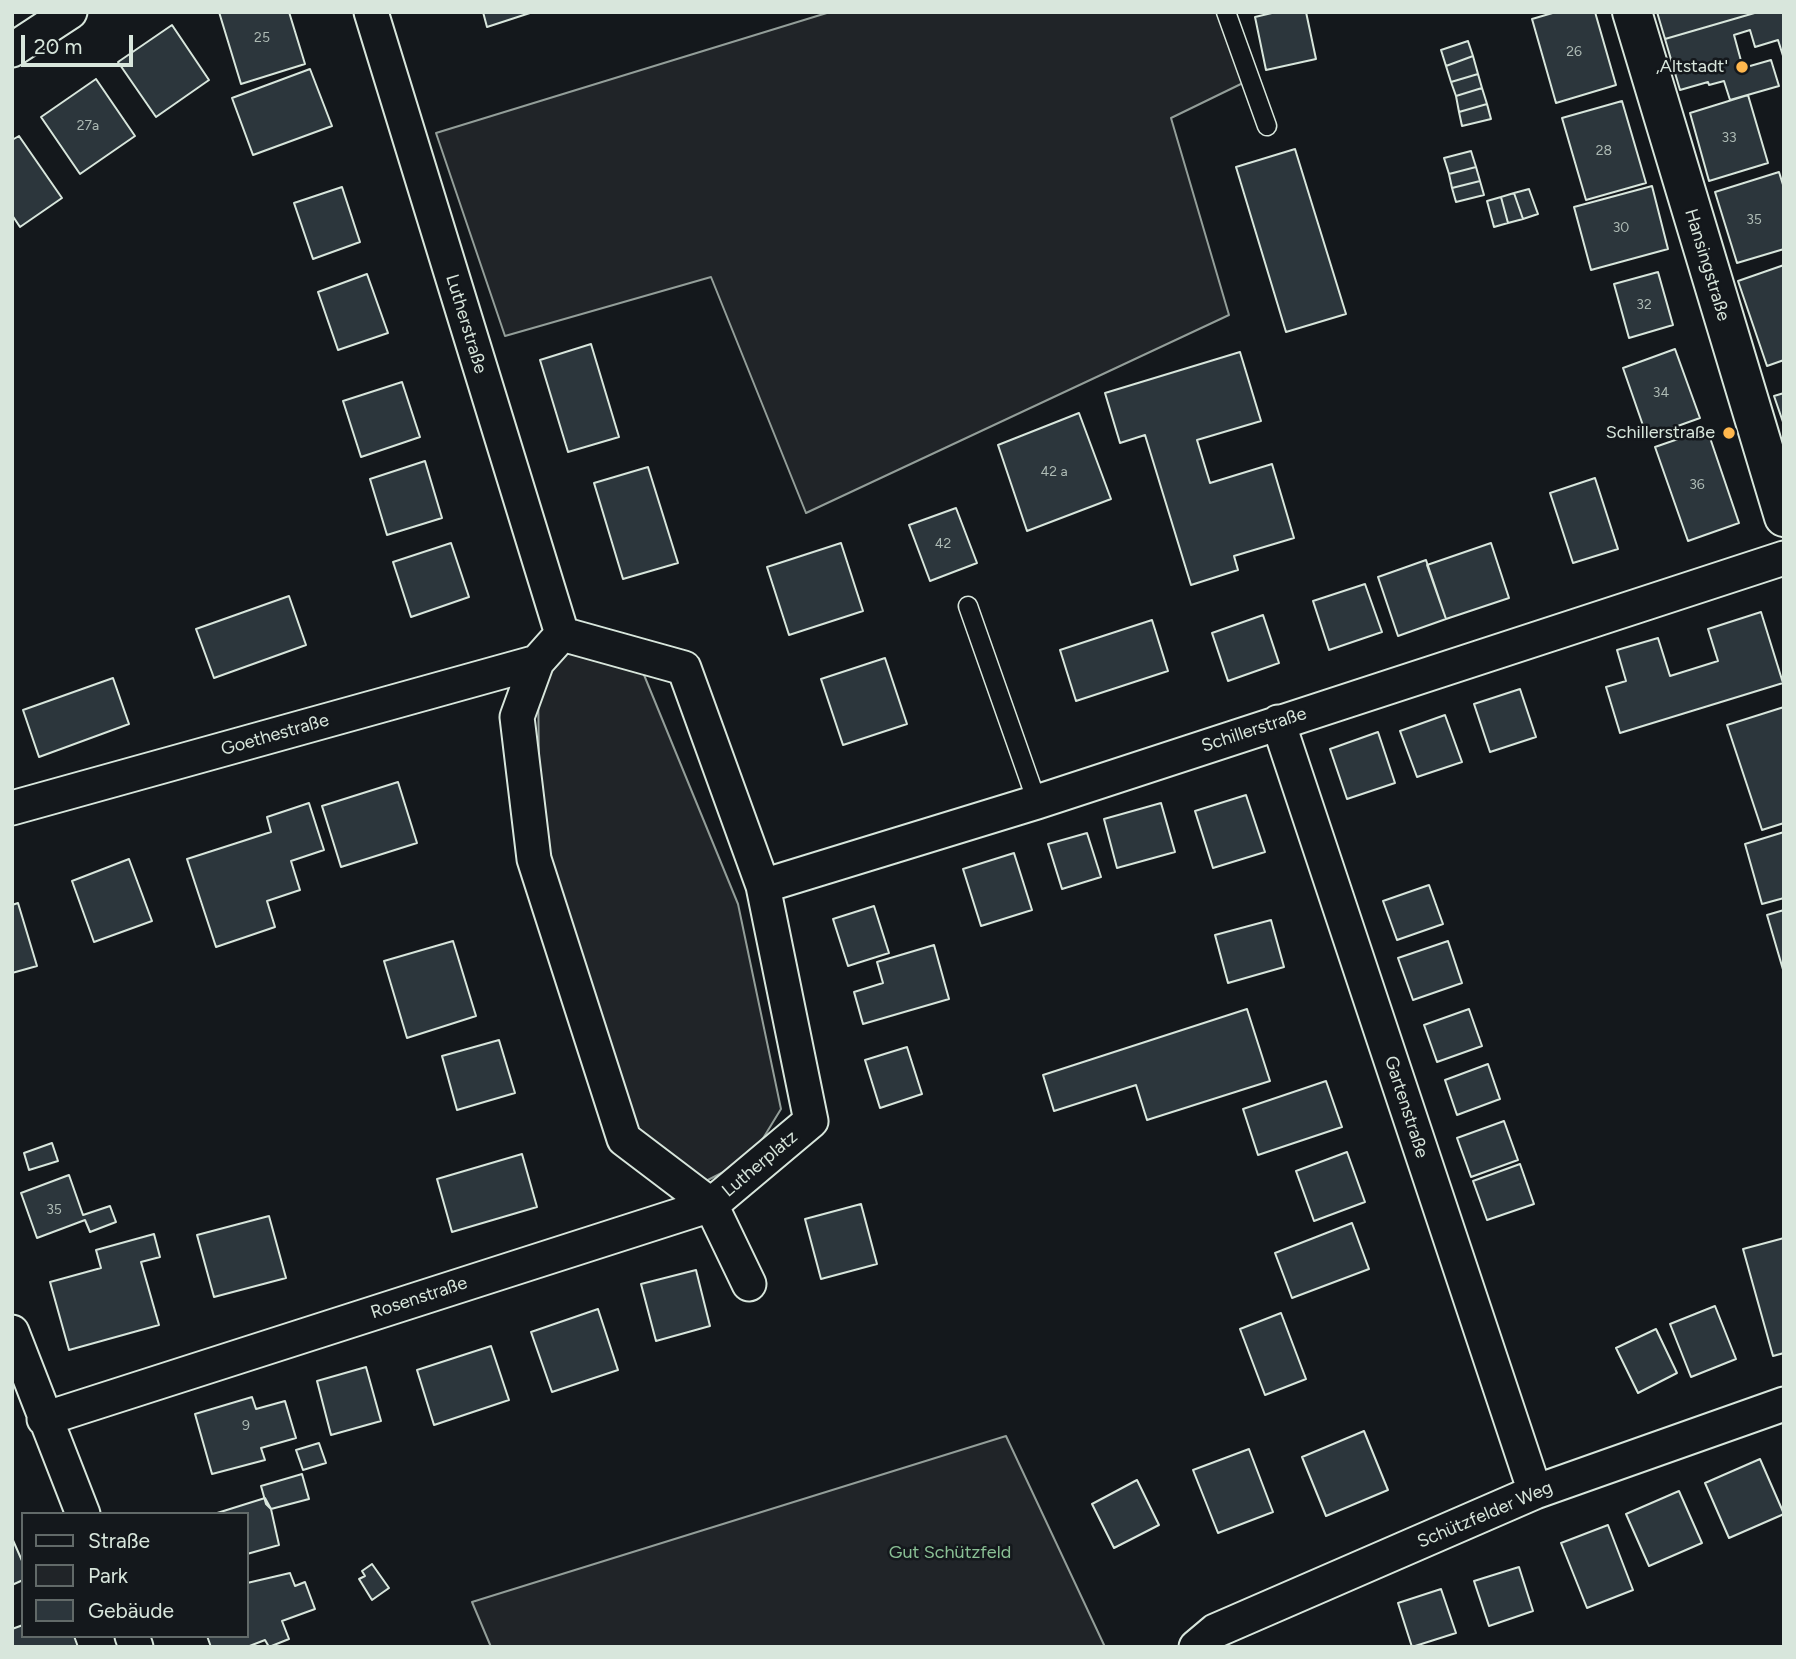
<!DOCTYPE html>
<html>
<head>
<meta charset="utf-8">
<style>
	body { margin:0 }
	#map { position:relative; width:1796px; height:1659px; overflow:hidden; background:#14181c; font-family:Figtree,sans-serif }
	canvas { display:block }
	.frame { position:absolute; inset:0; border:14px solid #d8e6dc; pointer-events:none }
	.legend { position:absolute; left:21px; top:1512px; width:228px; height:126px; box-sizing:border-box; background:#14181c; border:2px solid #626a69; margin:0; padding:9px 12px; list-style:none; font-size:21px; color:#d8e6dc }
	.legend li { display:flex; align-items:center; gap:14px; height:35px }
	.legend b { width:35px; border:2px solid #626a69 }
	.scale { position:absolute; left:21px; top:35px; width:112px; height:32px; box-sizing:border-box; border:4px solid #d8e6dc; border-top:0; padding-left:9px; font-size:21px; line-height:24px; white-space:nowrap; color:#d8e6dc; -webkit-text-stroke:5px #14181c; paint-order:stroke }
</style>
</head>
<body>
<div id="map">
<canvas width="1796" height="1659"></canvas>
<div class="frame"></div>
<ul class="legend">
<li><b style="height:9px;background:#14181c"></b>Straße</li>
<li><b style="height:19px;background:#202428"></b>Park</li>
<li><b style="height:19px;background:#2c363c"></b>Gebäude</li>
</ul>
<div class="scale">20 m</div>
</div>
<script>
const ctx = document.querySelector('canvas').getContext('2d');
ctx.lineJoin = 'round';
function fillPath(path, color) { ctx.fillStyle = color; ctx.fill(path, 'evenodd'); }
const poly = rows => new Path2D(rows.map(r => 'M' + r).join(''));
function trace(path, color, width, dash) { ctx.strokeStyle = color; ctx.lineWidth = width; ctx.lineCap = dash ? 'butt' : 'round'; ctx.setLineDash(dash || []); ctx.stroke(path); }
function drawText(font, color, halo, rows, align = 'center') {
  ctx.font = font + ' Figtree,sans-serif'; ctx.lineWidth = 5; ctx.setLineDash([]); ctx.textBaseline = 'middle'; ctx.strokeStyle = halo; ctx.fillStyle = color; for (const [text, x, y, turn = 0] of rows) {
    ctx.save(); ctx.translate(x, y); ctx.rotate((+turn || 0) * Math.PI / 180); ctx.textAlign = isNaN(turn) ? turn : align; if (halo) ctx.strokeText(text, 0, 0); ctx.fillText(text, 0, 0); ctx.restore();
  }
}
const green = poly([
	[830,12,1217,12,1245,82,1171,118,1229,315,806,513,711,277,505,336,436,133,830,12],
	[563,645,642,670,738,904,781,1109,751,1158,698,1185,628,1131,540,857,538,678,563,645],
	[1006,1436,1105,1647,491,1647,472,1602,1006,1436]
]);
fillPath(green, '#202428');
trace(green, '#939e99', 2);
const building = poly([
	[219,12,289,12,305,64,241,84,219,12],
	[483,12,533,12,487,27,483,12],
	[1276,12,1306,12,1316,59,1266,70,1255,17,1276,12],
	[1556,12,1595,12,1616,85,1556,103,1532,19,1556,12],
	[1657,12,1758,12,1665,39,1657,12],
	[1758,12,1784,12,1784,59,1778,40,1755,47,1750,30,1734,35,1743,68,1771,60,1779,86,1730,100,1724,81,1709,85,1708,82,1680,90,1665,39,1758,12],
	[172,25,209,80,156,117,118,62,172,25],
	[1468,41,1473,56,1446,66,1441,50,1468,41],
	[1473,56,1478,74,1451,82,1446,66,1473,56],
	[310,69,332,126,253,155,232,98,310,69],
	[1478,74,1482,88,1456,96,1451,82,1478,74],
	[96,79,135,136,80,174,41,117,96,79],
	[1482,88,1487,104,1459,112,1456,96,1482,88],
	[1748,95,1768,163,1709,181,1690,113,1748,95],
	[1622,101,1646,183,1586,200,1562,118,1622,101],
	[1487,104,1491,119,1462,126,1459,112,1487,104],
	[19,136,62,198,20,227,12,215,12,140,19,136],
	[1295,149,1346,314,1286,332,1236,167,1295,149],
	[1471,151,1476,167,1449,174,1444,158,1471,151],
	[1476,167,1480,181,1452,188,1449,174,1476,167],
	[1779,172,1784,188,1784,249,1737,263,1715,192,1779,172],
	[1480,181,1484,195,1456,202,1452,188,1480,181],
	[1652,186,1668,249,1591,270,1574,207,1652,186],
	[342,187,360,242,313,259,294,203,342,187],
	[1529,189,1538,214,1523,219,1514,193,1529,189],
	[1514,193,1523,219,1508,223,1501,197,1514,193],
	[1501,197,1508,223,1494,227,1487,201,1501,197],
	[1784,265,1784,360,1767,366,1738,281,1784,265],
	[1658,272,1673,325,1629,338,1614,284,1658,272],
	[367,274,388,333,338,350,318,292,367,274],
	[591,344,619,437,568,452,540,360,591,344],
	[1675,349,1700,418,1647,437,1623,368,1675,349],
	[1240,352,1261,421,1197,440,1210,483,1272,464,1294,538,1234,556,1238,570,1191,585,1145,435,1120,443,1105,393,1240,352],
	[402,382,420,437,361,457,343,401,402,382],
	[1784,393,1784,425,1774,396,1784,393],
	[1079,413,1111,499,1027,531,998,445,1079,413],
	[1707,429,1739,523,1688,541,1655,447,1707,429],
	[425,461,442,518,387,535,370,479,425,461],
	[648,467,678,563,623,579,594,483,648,467],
	[1595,478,1618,549,1573,563,1550,493,1595,478],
	[956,508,977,563,930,581,909,525,956,508],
	[451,543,469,597,411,617,393,562,451,543],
	[841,543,863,611,789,635,767,567,841,543],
	[1491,543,1509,598,1446,619,1427,565,1491,543],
	[1426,560,1446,619,1398,636,1378,577,1426,560],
	[1365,584,1382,632,1329,650,1313,601,1365,584],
	[289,596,306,645,214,678,196,629,289,596],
	[1761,612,1783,683,1620,733,1606,687,1626,681,1617,650,1658,638,1670,676,1718,661,1708,629,1761,612],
	[1263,615,1279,663,1228,681,1212,633,1263,615],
	[1152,620,1168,671,1076,701,1060,650,1152,620],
	[885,658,907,724,843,745,821,679,885,658],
	[113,678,129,724,39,757,23,710,113,678],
	[1520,689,1536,737,1490,752,1474,704,1520,689],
	[1784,707,1784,823,1762,830,1727,725,1784,707],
	[1445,715,1462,762,1417,777,1400,731,1445,715],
	[1378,732,1395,783,1347,799,1330,749,1378,732],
	[398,782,417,843,341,867,322,806,398,782],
	[1246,795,1265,852,1213,868,1195,811,1246,795],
	[309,803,324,850,291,861,300,890,267,901,275,927,216,947,187,859,271,832,267,817,309,803],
	[1161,803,1175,852,1117,868,1104,819,1161,803],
	[1784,832,1784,898,1762,904,1745,844,1784,832],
	[1087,833,1101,877,1062,889,1048,844,1087,833],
	[1014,853,1032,910,981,926,963,869,1014,853],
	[129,859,152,921,94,942,72,881,129,859],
	[1429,885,1443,924,1397,940,1383,901,1429,885],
	[18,903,37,966,12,973,12,905,18,903],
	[874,906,889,953,848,966,833,919,874,906],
	[1784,910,1784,973,1767,915,1784,910],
	[1271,920,1284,967,1228,983,1215,935,1271,920],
	[453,941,476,1016,407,1038,384,961,453,941],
	[1448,941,1462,983,1413,1000,1398,958,1448,941],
	[934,945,949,999,863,1024,854,992,883,983,877,962,934,945],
	[1247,1009,1270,1081,1147,1120,1136,1085,1054,1111,1043,1075,1247,1009],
	[1469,1009,1482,1046,1437,1062,1424,1025,1469,1009],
	[499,1040,515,1093,457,1110,442,1056,499,1040],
	[907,1047,922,1094,880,1108,865,1060,907,1047],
	[1488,1064,1500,1099,1457,1115,1445,1080,1488,1064],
	[1326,1081,1342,1127,1258,1155,1243,1109,1326,1081],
	[1504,1121,1518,1160,1471,1177,1457,1138,1504,1121],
	[52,1143,58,1161,29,1170,24,1153,52,1143],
	[1347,1152,1365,1202,1314,1221,1296,1171,1347,1152],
	[522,1154,537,1207,452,1232,437,1179,522,1154],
	[1520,1164,1534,1204,1487,1220,1473,1181,1520,1164],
	[69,1175,83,1215,110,1206,116,1222,90,1232,85,1220,37,1238,21,1193,69,1175],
	[861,1204,877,1264,821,1279,805,1219,861,1204],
	[269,1216,286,1278,214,1297,197,1235,269,1216],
	[1352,1223,1369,1269,1292,1298,1275,1253,1352,1223],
	[154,1234,160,1257,141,1262,159,1325,69,1350,50,1282,101,1268,96,1250,154,1234],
	[1784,1238,1784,1353,1773,1356,1743,1249,1784,1238],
	[696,1270,710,1326,656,1341,641,1284,696,1270],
	[1715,1306,1736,1359,1691,1377,1670,1324,1715,1306],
	[598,1309,618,1370,552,1392,531,1332,598,1309],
	[1281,1313,1306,1379,1265,1395,1240,1329,1281,1313],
	[1656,1329,1677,1373,1638,1393,1616,1348,1656,1329],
	[491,1346,509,1400,434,1425,417,1370,491,1346],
	[366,1367,381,1421,331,1435,317,1381,366,1367],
	[252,1397,256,1409,285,1401,296,1438,261,1448,265,1460,212,1474,195,1414,252,1397],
	[1364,1431,1388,1490,1326,1516,1302,1457,1364,1431],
	[319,1443,326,1463,303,1470,296,1450,319,1443],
	[1249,1449,1273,1512,1218,1533,1193,1470,1249,1449],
	[1760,1459,1784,1514,1729,1538,1705,1483,1760,1459],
	[302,1474,309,1499,271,1509,266,1504,261,1486,302,1474],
	[1137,1480,1159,1525,1114,1548,1092,1504,1137,1480],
	[1679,1491,1702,1543,1649,1566,1626,1514,1679,1491],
	[265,1498,271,1509,279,1545,247,1554,247,1514,214,1514,265,1498],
	[1608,1525,1633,1590,1587,1608,1561,1543,1608,1525],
	[12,1538,23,1563,23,1580,12,1585,12,1538],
	[372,1564,389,1588,372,1600,359,1579,365,1576,362,1571,372,1564],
	[1519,1567,1533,1611,1489,1626,1474,1581,1519,1567],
	[290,1573,295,1586,305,1582,315,1609,282,1621,289,1639,269,1647,265,1640,247,1647,211,1647,207,1636,247,1636,247,1583,290,1573],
	[1441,1589,1456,1633,1412,1647,1398,1603,1441,1589],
	[23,1625,23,1636,74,1636,78,1647,12,1647,12,1629,23,1625]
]);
fillPath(building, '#2c363c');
trace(building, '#d8e6dc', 2);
const service = poly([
	[1226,12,1267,126],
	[968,606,1037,802]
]);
const minor = poly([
	[371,12,562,634],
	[12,50,70,12],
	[562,634,684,668,763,886,811,1121,711,1205,624,1139,534,859,517,717,537,662,562,634],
	[1278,722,1535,1492],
	[12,808,537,662],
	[763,886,1037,802,1784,558],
	[12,1332,83,1514],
	[44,1419,711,1205,749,1284],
	[132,1636,136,1647],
	[1196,1647,1215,1631,1535,1492,1784,1404]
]);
const tertiary = poly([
	[1632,12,1784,517]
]);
trace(service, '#d8e6dc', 21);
trace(minor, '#d8e6dc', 37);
trace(tertiary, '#d8e6dc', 42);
trace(service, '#14181c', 18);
trace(minor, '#14181c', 33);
trace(tertiary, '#14181c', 38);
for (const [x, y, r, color] of [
	[1742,67,7,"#ffb74d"],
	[1729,433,7,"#ffb74d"]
]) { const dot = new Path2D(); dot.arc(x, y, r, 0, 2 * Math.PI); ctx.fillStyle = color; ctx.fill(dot); trace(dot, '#14181c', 2.5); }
drawText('14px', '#adbab4', null, [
	["25",262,38],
	["26",1574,52],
	["27a",88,126],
	["33",1729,138],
	["28",1604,151],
	["35",1754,220],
	["30",1621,228],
	["32",1644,305],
	["34",1661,393],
	["42 a",1054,472],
	["36",1697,485],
	["42",943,544],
	["35",54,1210],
	["9",246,1426]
]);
drawText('18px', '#d8e6dc', '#14181c', [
	[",Altstadt'",1728,67],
	["Schillerstraße",1715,433]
], 'right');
drawText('18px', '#d8e6dc', '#14181c', [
	["Hansingstraße",1707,265,73],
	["Lutherstraße",466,324,73],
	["Schillerstraße",1254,730,-18],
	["Goethestraße",275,735,-16],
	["Gartenstraße",1406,1107,72],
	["Lutherplatz",760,1164,-40],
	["Rosenstraße",419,1298,-18],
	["Schützfelder Weg",1485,1515,-23]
]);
drawText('18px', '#8ac095', '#14181c', [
	["Gut Schützfeld",950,1553]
]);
</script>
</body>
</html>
